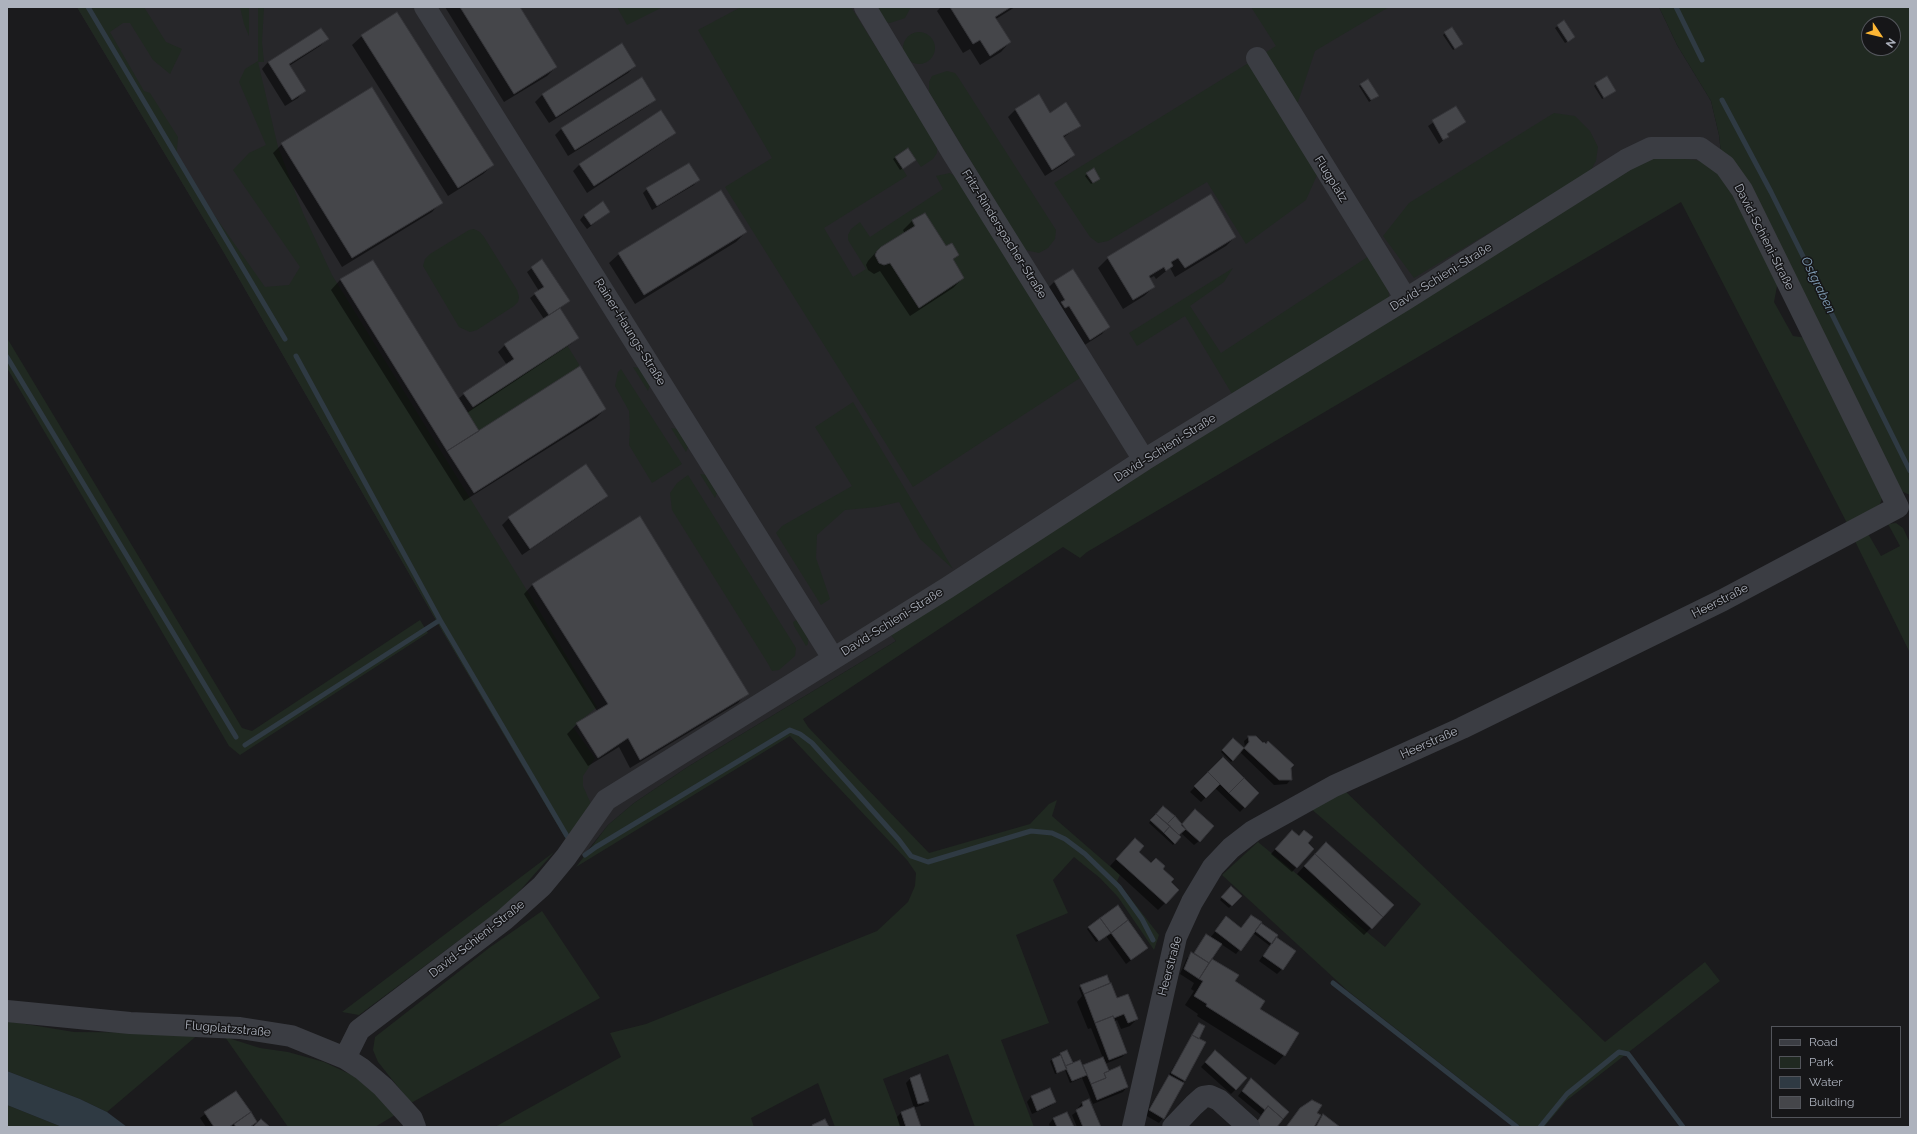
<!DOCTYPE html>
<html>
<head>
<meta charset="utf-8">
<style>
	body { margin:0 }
	#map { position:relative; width:1917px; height:1134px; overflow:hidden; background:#1b1b1d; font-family:Raleway,sans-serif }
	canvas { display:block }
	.frame { position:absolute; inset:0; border:8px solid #adb2bd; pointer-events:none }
	.legend { position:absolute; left:1771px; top:1026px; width:130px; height:92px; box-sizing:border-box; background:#161618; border:1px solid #52545a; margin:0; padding:5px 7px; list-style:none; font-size:12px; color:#adb2bd }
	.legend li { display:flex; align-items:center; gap:8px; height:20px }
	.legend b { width:20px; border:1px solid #52545a }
	.north { position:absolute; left:1861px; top:16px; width:40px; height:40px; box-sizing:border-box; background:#161618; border:1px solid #52545a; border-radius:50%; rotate:125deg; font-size:11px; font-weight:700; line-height:16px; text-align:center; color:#adb2bd }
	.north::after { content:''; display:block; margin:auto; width:14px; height:18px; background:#fcb634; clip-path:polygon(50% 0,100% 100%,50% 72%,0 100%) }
</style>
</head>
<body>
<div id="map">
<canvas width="1917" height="1134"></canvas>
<div class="frame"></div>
<ul class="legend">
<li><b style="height:5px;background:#3b3d43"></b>Road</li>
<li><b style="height:11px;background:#202921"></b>Park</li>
<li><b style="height:11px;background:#2f3a43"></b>Water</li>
<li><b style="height:11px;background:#45464a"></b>Building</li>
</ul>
<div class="north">N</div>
</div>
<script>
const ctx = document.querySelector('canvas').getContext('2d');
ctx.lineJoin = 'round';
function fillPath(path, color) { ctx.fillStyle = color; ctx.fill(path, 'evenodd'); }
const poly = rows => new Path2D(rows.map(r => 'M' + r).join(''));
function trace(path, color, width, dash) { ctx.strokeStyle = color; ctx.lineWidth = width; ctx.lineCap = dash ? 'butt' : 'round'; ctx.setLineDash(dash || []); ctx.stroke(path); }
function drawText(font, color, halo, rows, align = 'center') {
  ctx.font = font + ' Raleway,sans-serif'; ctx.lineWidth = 3; ctx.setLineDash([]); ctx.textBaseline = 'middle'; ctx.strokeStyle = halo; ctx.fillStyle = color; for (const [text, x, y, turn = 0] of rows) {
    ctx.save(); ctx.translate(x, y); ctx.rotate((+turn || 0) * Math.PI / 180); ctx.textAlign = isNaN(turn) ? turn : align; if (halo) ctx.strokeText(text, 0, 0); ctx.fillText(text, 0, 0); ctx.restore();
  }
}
fillPath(poly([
	[77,7,1659,7,1677,45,1711,101,1719,135,1721,153,1266,397,889,632,896,641,689,766,634,803,608,825,583,856,567,841,437,622,223,251]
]), '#27272a');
fillPath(poly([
	[77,7,144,7,166,42,182,49,170,74,153,60,130,23,123,23,110,32,144,91,150,93,178,137,176,161,265,287,289,285,300,267,233,170,249,153,266,145,239,82,245,69,258,61,258,7,264,7,262,42,264,62,258,62,278,147,303,213,332,275,523,584,597,707,573,727,595,758,583,776,583,786,591,804,566,839,437,622,223,251],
	[240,7,249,7,249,36,244,24],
	[617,7,663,7,627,25],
	[741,7,851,7,937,145,937,153,933,159,921,167,908,148,895,156,907,176,824,228,853,277,866,269,848,240,848,235,851,229,860,222,870,237,943,189,936,176,950,173,958,178,1080,378,913,487,725,187,772,158,698,30],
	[876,7,911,7,905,18,890,23,885,22],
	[1251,7,1389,7,1315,51,1298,102,1293,105,1263,54,1276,46],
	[1659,7,1910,7,1910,495,1901,491,1721,153,1719,135,1711,101,1677,45],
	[1869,24,1893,24,1893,48,1869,48],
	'903 48a16 16 0 1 1 32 0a16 16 0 1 1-32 0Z',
	[1250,62,1318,173,1306,200,1246,244,1207,182,1108,241,1098,243,1090,237,1054,183],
	[947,71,955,73,958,77,1056,230,1055,239,1048,248,1039,253,1025,250,929,92,929,82,932,76],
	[1554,113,1575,116,1590,131,1598,147,1596,161,1590,172,1414,278,1383,236,1409,203],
	[1674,158,1695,160,1711,164,1733,193,1778,281,1774,302,1793,336,1807,338,1883,495,1880,504,1848,525,1681,202,1087,552,1080,558,1063,547,803,719,808,727,929,853,1030,824,1049,804,1057,800,1052,816,1120,875,1117,881,1159,935,1154,950,1118,897,1100,878,1074,857,1053,880,1068,913,1016,935,1049,1023,1001,1040,1034,1127,975,1127,948,1054,883,1079,901,1127,835,1127,818,1083,751,1118,754,1127,495,1127,621,1057,610,1033,646,1024,877,931,908,902,915,886,916,873,907,860,790,736,576,867,608,825,634,803,689,766,896,641,888,632,1632,169,1653,159],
	[474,229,480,232,484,237,517,290,519,297,518,302,514,306,477,330,470,332,459,327,423,266,425,259,430,254,469,230],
	[1369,256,1388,287,1389,296,1386,304,1235,399,1185,316,1137,346,1129,333,1233,268,1224,282,1190,306,1221,353],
	[7,338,242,728,252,731,420,620,428,633,240,755,229,746,7,368],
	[567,345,580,366,479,431,467,412],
	[633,367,640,368,650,385,648,391],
	[621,369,682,464,652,483,629,445,630,428,629,411,615,386,618,372],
	[853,402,953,569,920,539,899,502,877,507,845,510,817,535,816,558,830,599,821,605,776,533,782,526,852,486,815,427],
	[671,428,678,429,688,447,686,452],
	[700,474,706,475,717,493,715,498],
	[688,475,796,648,795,656,779,670,772,671,767,662,672,510,670,493,677,483],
	[1896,523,1903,528,1910,543,1910,653,1854,539,1867,532,1881,556,1900,546,1888,524],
	[798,619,808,639,808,644,806,646,794,626,793,622],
	[1344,790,1605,1042,1705,962,1720,981,1566,1101,1544,1127,1521,1127,1348,991,1222,875,1258,842,1385,947,1421,904,1309,807],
	[554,852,509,903,359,1015,342,1012],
	[542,911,600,998,411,1103,378,1062,373,1050,375,1037,489,948],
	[7,1021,74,1032,200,1033,107,1112,80,1099,7,1071],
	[225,1037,260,1048,288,1052,324,1062,354,1076,378,1096,395,1115,375,1127,288,1127],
	[7,1105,62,1127,7,1127]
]), '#202921');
fillPath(poly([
	[7,1071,80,1099,107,1112,127,1127,62,1127,7,1105]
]), '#2f3a43');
fillPath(poly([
	[445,7,519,7,556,67,547,76,504,102],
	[941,7,1015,7,996,19,1010,42,1001,52,980,65,970,49,963,53,937,11],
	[1564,21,1572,39,1565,43,1555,28],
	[1445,33,1460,46,1453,50,1443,35],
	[362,36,493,165,483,174,448,196,352,45],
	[327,39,320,46,289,66,304,91,298,98,285,106,262,69,268,62],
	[622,45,635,66,628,73,549,123,535,102,542,95],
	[1361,84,1376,97,1369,102,1359,86],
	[1596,84,1612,93,1602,99,1594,86],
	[1038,96,1050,114,1080,125,1063,138,1074,155,1067,162,1045,176,1008,117,1015,110],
	[655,99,648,106,568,156,555,135,562,128],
	[1456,107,1465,122,1446,135,1447,137,1439,144,1428,126],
	[675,132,668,139,587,193,573,171,580,164],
	[282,144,441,202,432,212,342,267,273,153],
	[907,149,913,162,900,170,893,159],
	[1087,174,1097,180,1091,184,1085,176],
	[698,180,694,185,652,210,643,193,647,189],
	[1210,196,1235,237,1226,246,1175,277,1170,268,1156,279,1154,276,1149,279,1154,287,1144,296,1123,309,1098,268,1108,258],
	[609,212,587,229,580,220,584,215],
	[912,221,945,247,958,254,953,260,963,278,953,288,910,316,880,271,874,274,868,270,866,265,868,261,877,251,905,234,903,230],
	[912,222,914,222,917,231],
	[746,232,736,242,635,304,609,263,619,254],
	[542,260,569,301,559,309,578,338,571,344,467,413,478,432,605,409,596,418,464,501,331,290,340,280,373,261,458,399,464,394,507,365,498,352,505,345,544,319,530,298,539,291,527,272],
	[1072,270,1108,327,1102,334,1083,346,1047,289,1054,282],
	[586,466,606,496,599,503,522,555,502,525,509,518],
	[533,584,747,693,738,703,630,768,619,747,588,766,567,734,577,724,597,711,524,594],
	[1249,737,1255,737,1266,745,1290,767,1291,779,1287,784,1274,785,1240,752,1231,762,1221,752,1233,739,1244,749,1245,747,1244,741],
	[1223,758,1258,793,1240,812,1215,788,1201,802,1190,792],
	[1163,807,1199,841,1194,845,1181,833,1178,836,1180,837,1173,845,1149,823],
	[1288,835,1306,843,1313,849,1292,872,1271,854],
	[1128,846,1151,865,1161,869,1169,883,1178,890,1158,910,1110,866],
	[1319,850,1393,905,1364,935,1297,874],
	[1231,887,1240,896,1229,908,1220,900],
	[1118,907,1147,948,1126,964,1106,936,1096,942,1087,929],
	[1251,916,1275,938,1294,952,1282,969,1277,974,1259,961,1270,946,1253,933,1236,954,1221,944,1211,959,1237,976,1233,982,1259,1009,1298,1034,1284,1055,1275,1065,1197,1016,1198,1014,1185,1005,1194,991,1191,989,1194,983,1180,974,1187,958,1193,954,1207,935,1210,938,1226,918,1241,928],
	[1109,983,1106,986,1117,1000,1137,1019,1130,1026,1121,1029,1117,1020,1114,1022,1126,1053,1122,1057,1105,1064,1108,1072,1127,1087,1123,1092,1093,1104,1082,1078,1070,1083,1065,1070,1055,1074,1050,1061,1067,1051,1072,1064,1082,1067,1103,1058,1091,1028,1088,1029,1077,1002,1082,996,1079,988,1081,986],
	[1199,1024,1198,1038,1184,1080,1163,1118,1159,1123,1145,1115],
	[1211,1056,1236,1089,1231,1094,1201,1067],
	[920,1076,928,1100,923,1105,913,1108,920,1127,900,1127,897,1117,901,1113,914,1108,906,1083,910,1079],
	[1247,1084,1287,1112,1276,1127,1252,1127,1261,1115,1238,1096],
	[1049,1089,1055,1102,1050,1106,1032,1114,1027,1102,1031,1097],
	[235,1092,256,1122,249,1127,233,1127,232,1125,230,1127,206,1127,200,1118],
	[1082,1103,1100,1127,1077,1127,1072,1115,1079,1110,1078,1108],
	[1067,1113,1073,1127,1050,1127,1049,1124,1053,1119]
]), '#0007');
trace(poly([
	[88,7,285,339],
	[1676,7,1702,60],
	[1722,100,1771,192,1910,471],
	[296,356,440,620],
	[7,357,236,737],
	[245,745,440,620,567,836],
	[585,855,596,847,790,730,800,734,812,743,899,840,911,856,928,862,1031,831,1052,833,1065,839,1085,854,1119,887,1142,919,1153,940],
	[1333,983,1517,1127],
	[1540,1127,1567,1094,1619,1052,1628,1054,1683,1127]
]), '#2f3a43', 5);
const building = poly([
	[460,7,520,7,557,67,514,94,460,7],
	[950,7,1011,7,995,17,1011,42,990,56,980,40,973,44,950,7],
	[397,12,494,165,458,188,361,35,397,12],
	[1564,20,1575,37,1568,42,1557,25,1564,20],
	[1452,27,1463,44,1455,49,1444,32,1452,27],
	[321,28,329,39,289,64,306,91,292,100,268,62,321,28],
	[622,43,636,66,556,117,542,94,622,43],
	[1607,76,1616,91,1604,98,1595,83,1607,76],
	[642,77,656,100,575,150,561,128,642,77],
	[1368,79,1379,96,1371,100,1360,84,1368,79],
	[372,87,443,203,352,258,281,143,372,87],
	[1039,94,1050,113,1066,102,1081,126,1063,136,1075,155,1052,170,1015,109,1039,94],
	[1456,106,1466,122,1447,134,1449,137,1443,140,1432,120,1456,106],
	[661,110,676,133,594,186,579,164,661,110],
	[908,148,916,160,903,169,895,157,908,148],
	[689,163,700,180,657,206,646,188,689,163],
	[1094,168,1100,179,1093,183,1086,173,1094,168],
	[721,190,747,232,644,295,618,253,721,190],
	[1211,194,1236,237,1185,268,1178,258,1171,262,1173,266,1166,271,1164,267,1149,276,1155,287,1133,300,1107,257,1211,194],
	[603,201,610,212,591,225,584,215,603,201],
	[925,213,946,246,952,243,959,255,953,259,964,278,919,308,890,263,884,265,879,263,875,255,877,251,881,247,915,226,912,220,925,213],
	[542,259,570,301,549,315,534,293,544,287,531,267,542,259],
	[373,260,479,431,447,451,340,279,373,260],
	[1073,269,1110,327,1090,340,1069,306,1065,308,1061,302,1065,300,1054,281,1073,269],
	[560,308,579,338,473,407,463,393,514,359,504,344,560,308],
	[580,366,606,409,474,493,447,451,580,366],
	[586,464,608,496,530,549,508,517,586,464],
	[640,516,749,694,640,760,628,738,598,758,576,723,608,704,532,584,640,516],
	[1248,736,1256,736,1263,743,1264,742,1266,744,1268,741,1294,765,1291,768,1292,780,1279,780,1244,748,1249,742,1248,736],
	[1233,738,1244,748,1233,761,1222,750,1233,738],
	[1223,757,1244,778,1229,793,1208,772,1223,757],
	[1208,772,1220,784,1206,798,1194,786,1208,772],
	[1244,778,1259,793,1245,808,1229,793,1244,778],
	[1163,806,1175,816,1167,824,1156,814,1163,806],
	[1195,809,1214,826,1200,842,1181,825,1195,809],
	[1156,814,1170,826,1164,833,1150,820,1156,814],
	[1175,816,1186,829,1179,835,1167,824,1175,816],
	[1170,826,1181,837,1175,844,1164,833,1170,826],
	[1292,830,1299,836,1304,830,1313,837,1308,843,1314,849,1297,868,1275,849,1292,830],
	[1135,838,1144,846,1139,852,1151,863,1156,858,1165,866,1163,869,1174,879,1171,882,1179,890,1166,904,1116,859,1135,838],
	[1326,842,1394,905,1383,917,1315,854,1326,842],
	[1315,854,1383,917,1372,929,1304,866,1315,854],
	[1231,886,1242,896,1232,906,1221,897,1231,886],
	[1118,905,1128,920,1111,933,1100,918,1118,905],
	[1251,915,1262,922,1241,951,1215,931,1226,916,1241,928,1251,915],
	[1100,918,1111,933,1099,941,1088,927,1100,918],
	[1128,920,1148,948,1131,960,1111,933,1128,920],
	[1261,923,1278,935,1272,944,1255,931,1261,923],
	[1206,934,1222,944,1209,963,1194,953,1206,934],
	[1276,937,1296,951,1283,970,1263,956,1276,937],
	[1191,952,1209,963,1199,979,1184,969,1191,952],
	[1212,959,1239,975,1235,981,1265,1001,1260,1009,1299,1033,1285,1056,1206,1006,1207,1004,1194,996,1203,981,1199,979,1212,959],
	[1107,975,1110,983,1084,994,1080,985,1107,975],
	[1111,983,1117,998,1128,994,1138,1019,1128,1023,1124,1014,1114,1018,1113,1016,1095,1023,1084,994,1111,983],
	[1113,1016,1127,1053,1109,1060,1095,1023,1113,1016],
	[1199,1023,1205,1026,1199,1039,1192,1035,1199,1023],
	[1192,1035,1206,1042,1185,1081,1171,1073,1192,1035],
	[1067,1050,1073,1063,1065,1066,1060,1053,1067,1050],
	[1215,1050,1247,1078,1236,1090,1205,1062,1215,1050],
	[1061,1055,1067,1069,1057,1073,1052,1059,1061,1055],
	[1103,1057,1109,1071,1104,1073,1106,1078,1091,1084,1083,1065,1103,1057],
	[1080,1060,1087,1075,1072,1081,1065,1066,1080,1060],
	[1120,1066,1128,1087,1097,1100,1091,1084,1106,1078,1104,1073,1120,1066],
	[920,1074,929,1101,918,1104,910,1078,920,1074],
	[1169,1075,1184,1083,1164,1119,1149,1110,1169,1075],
	[1251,1078,1289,1112,1283,1119,1268,1106,1265,1110,1242,1091,1251,1078],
	[1050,1088,1056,1102,1037,1111,1031,1096,1050,1088],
	[236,1091,251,1112,229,1127,214,1127,204,1112,236,1091],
	[1089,1099,1101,1127,1083,1127,1076,1110,1083,1106,1082,1102,1089,1099],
	[1312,1100,1322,1105,1317,1113,1321,1115,1314,1127,1286,1127,1300,1108,1312,1100],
	[1268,1106,1283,1119,1277,1127,1261,1127,1256,1123,1268,1106],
	[914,1107,921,1127,906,1127,901,1112,914,1107],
	[251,1112,257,1122,250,1127,236,1127,234,1124,251,1112],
	[1067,1112,1074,1127,1057,1127,1053,1118,1067,1112],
	[1323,1114,1340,1127,1316,1127,1323,1114],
	[261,1119,270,1127,253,1127,261,1119],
	[825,1119,829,1127,813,1127,812,1125,825,1119]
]);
fillPath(building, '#45464a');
trace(building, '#353539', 1);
trace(poly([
	[425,7,833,658],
	[865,7,954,155,1144,460],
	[1257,58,1406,299],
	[7,1011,130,1023,240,1028,291,1036,345,1058,362,1069,383,1087,412,1119,415,1127],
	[345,1058,359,1030,504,920,542,886,566,857,606,800,947,588,1144,460,1406,299,1626,160,1651,148,1700,148,1725,166,1742,190,1898,507,1723,600,1462,728,1334,786,1253,831,1231,848,1213,867,1192,902,1176,937,1133,1127],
	[1173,1127,1194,1105,1203,1097,1210,1096,1219,1100,1249,1127]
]), '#3b3d43', 22);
drawText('12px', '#adb2bd', '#161618', [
	["Flugplatz",1331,179,58],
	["Fritz-Rinderspacher-Straße",1004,234,58],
	["David-Schieni-Straße",1764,237,63],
	["David-Schieni-Straße",1441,277,-32],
	["Rainer-Haungs-Straße",630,332,58],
	["David-Schieni-Straße",1165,448,-32],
	["Heerstraße",1720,601,-27],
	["David-Schieni-Straße",892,622,-32],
	["Heerstraße",1429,743,-24],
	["David-Schieni-Straße",477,939,-38],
	["Heerstraße",1170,966,-75],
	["Flugplatzstraße",228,1029,5]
]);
drawText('italic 13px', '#83a0b9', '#161618', [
	["Ostgraben",1818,285,64]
]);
</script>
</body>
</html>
